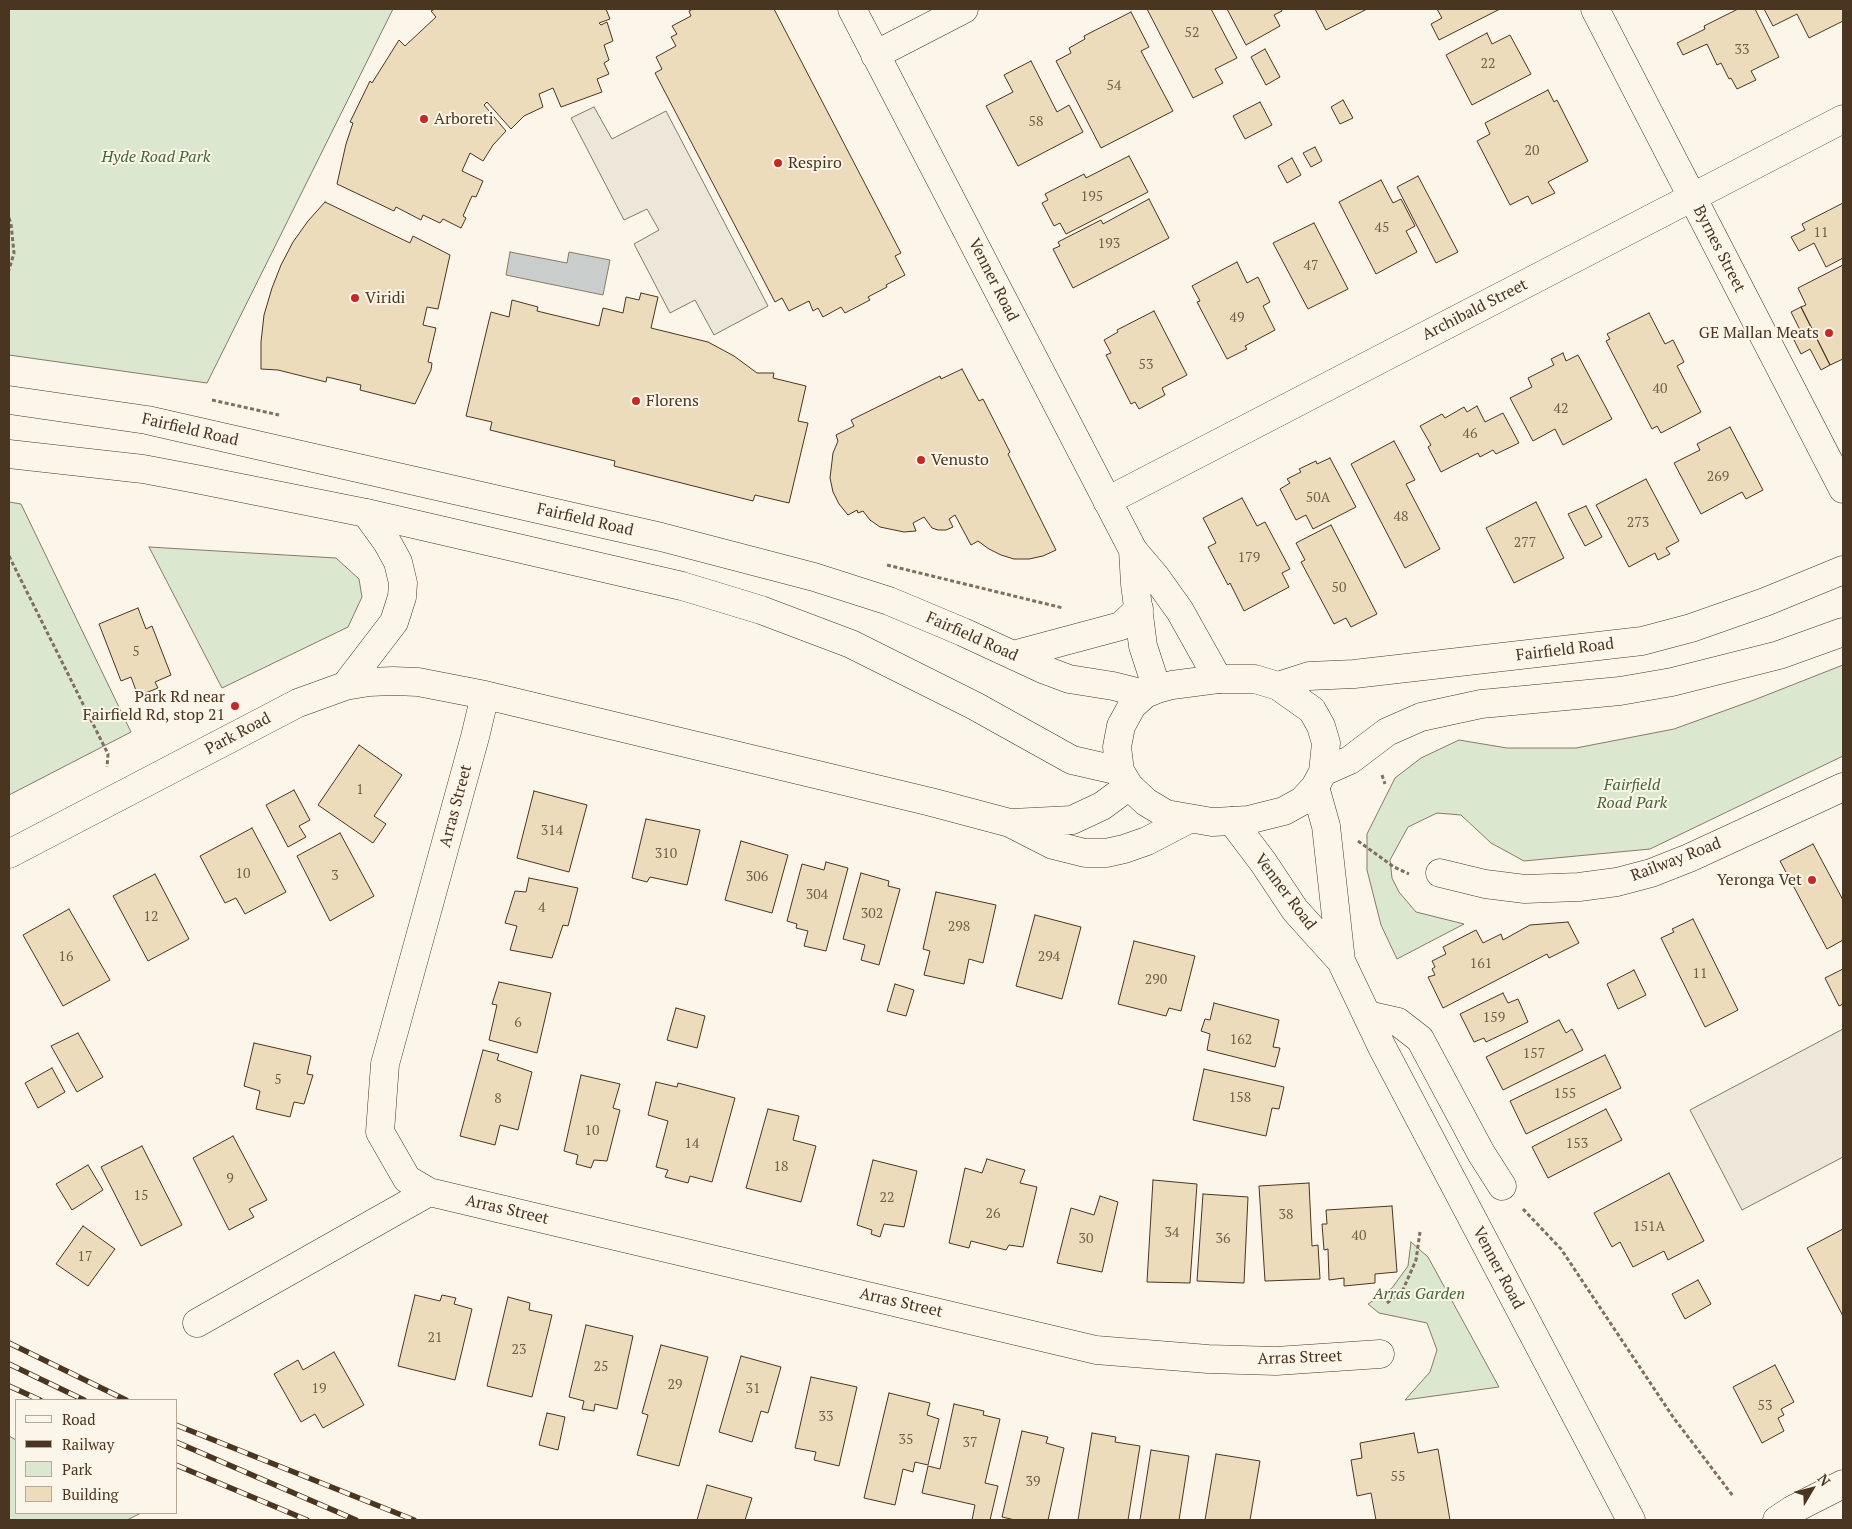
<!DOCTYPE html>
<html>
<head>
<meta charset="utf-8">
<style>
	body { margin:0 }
	#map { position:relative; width:1852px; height:1529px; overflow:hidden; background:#fbf6e9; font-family:"PT Serif",serif }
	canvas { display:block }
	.frame { position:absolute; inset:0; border:10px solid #4a3520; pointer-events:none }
	.legend { position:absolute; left:15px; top:1399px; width:162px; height:115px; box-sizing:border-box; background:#fbf6e9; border:1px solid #b4a999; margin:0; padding:6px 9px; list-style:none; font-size:15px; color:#4a3520 }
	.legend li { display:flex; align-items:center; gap:10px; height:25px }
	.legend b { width:25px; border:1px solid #b4a999 }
	.north { position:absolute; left:1787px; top:1464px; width:50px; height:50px; -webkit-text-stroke:4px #fbf6e9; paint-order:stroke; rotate:53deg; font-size:14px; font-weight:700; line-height:20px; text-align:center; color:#4a3520 }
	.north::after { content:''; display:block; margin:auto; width:18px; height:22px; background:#4a3520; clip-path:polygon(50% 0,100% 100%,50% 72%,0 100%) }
</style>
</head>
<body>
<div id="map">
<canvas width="1852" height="1529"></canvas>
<div class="frame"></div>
<ul class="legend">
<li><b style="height:6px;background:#fbf6e9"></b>Road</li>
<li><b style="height:6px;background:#4a3520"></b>Railway</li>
<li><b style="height:14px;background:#dce7d0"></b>Park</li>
<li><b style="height:14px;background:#ecdcbc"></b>Building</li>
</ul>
<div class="north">N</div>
</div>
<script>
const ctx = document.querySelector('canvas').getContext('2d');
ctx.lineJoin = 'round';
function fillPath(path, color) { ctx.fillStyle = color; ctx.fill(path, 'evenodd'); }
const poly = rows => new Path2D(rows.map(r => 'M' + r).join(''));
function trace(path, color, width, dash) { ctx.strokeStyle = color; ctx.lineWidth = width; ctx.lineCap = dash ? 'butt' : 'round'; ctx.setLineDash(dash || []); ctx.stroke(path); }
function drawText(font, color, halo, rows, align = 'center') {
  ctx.font = font + ' "PT Serif",serif'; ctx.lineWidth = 4; ctx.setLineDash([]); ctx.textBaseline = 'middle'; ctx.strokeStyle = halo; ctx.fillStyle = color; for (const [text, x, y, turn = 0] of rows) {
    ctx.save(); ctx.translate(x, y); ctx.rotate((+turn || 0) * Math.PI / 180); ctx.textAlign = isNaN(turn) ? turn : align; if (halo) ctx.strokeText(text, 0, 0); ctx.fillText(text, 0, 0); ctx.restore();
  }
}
const green = poly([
	[9,9,393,9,207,383,9,355,9,9],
	[9,502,21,504,131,732,9,795,9,502],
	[149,547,336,558,359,579,362,597,348,627,222,688,149,547],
	[1843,665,1843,756,1650,849,1524,861,1491,843,1461,815,1437,813,1408,827,1390,860,1392,878,1399,892,1416,912,1464,924,1397,959,1381,925,1367,870,1367,834,1395,778,1421,758,1459,740,1507,748,1576,748,1674,729,1754,700,1843,665],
	[1411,1242,1428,1257,1499,1387,1405,1400,1430,1372,1437,1350,1427,1323,1379,1313,1368,1304,1392,1288,1408,1266,1411,1242],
	[9,1436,16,1440,16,1513,141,1513,127,1520,9,1520,9,1436]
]);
fillPath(green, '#dce7d0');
trace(green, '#887966', 1);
const parking = poly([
	[594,107,612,139,666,111,768,306,714,335,695,300,670,313,634,244,659,230,647,209,624,220,571,118,594,107],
	[1843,1029,1843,1157,1742,1210,1690,1110,1843,1029]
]);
fillPath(parking, '#ede7d9');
trace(parking, '#887966', 1);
const water = poly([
	[510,252,567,263,569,252,610,260,603,295,506,275,510,252]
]);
fillPath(water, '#c9cecd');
trace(water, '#887966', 1);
const building = poly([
	[435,9,606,9,610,19,599,23,601,25,607,22,613,41,604,45,609,60,604,63,609,74,597,79,602,92,561,107,553,88,539,94,543,107,524,116,511,129,487,102,484,105,506,131,493,145,483,161,470,153,462,171,483,181,476,197,472,196,463,216,466,218,461,228,443,219,440,223,423,215,421,220,396,207,394,211,337,184,346,144,353,123,350,122,370,81,372,83,399,40,405,46,436,17,431,11,435,9],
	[693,9,774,9,901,253,895,256,905,275,886,285,887,287,868,297,870,300,845,313,841,307,823,317,818,308,813,311,809,301,789,311,782,298,775,302,655,73,662,69,656,57,676,46,671,37,677,34,672,26,691,16,689,11,693,9],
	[1147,9,1211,9,1237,58,1215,69,1223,83,1193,98,1147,9],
	[1227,9,1281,9,1282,11,1274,15,1280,26,1246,45,1227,9],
	[1315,9,1367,9,1326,30,1315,9],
	[1437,9,1500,9,1439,40,1431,24,1442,18,1437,9],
	[1738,9,1755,9,1779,57,1751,71,1756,80,1737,89,1731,78,1729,79,1721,63,1717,65,1707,44,1683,55,1677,43,1705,29,1704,26,1738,9],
	[1764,9,1843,9,1843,21,1809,38,1797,14,1773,26,1764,9],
	[1131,12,1149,47,1141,51,1173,111,1101,148,1056,61,1071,53,1069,48,1085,39,1084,36,1131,12],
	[1487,33,1492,44,1510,35,1531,74,1472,105,1446,55,1487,33],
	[1265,49,1280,77,1266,85,1251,57,1265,49],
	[1031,61,1057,112,1069,105,1083,132,1018,166,986,106,1013,92,1004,75,1031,61],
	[1548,90,1554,102,1557,100,1588,161,1548,182,1555,193,1532,204,1528,196,1510,205,1477,141,1490,134,1485,123,1548,90],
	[1343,100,1353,118,1340,124,1331,107,1343,100],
	[1260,102,1272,125,1245,139,1233,116,1260,102],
	[1315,147,1322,161,1311,167,1303,153,1315,147],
	[1129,156,1148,192,1066,234,1060,223,1054,226,1042,203,1048,200,1045,194,1084,174,1086,178,1129,156],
	[1292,158,1301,175,1287,183,1278,166,1292,158],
	[1418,176,1458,252,1436,263,1397,187,1418,176],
	[1381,180,1393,203,1401,199,1415,226,1406,231,1417,252,1376,274,1339,202,1381,180],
	[1149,199,1169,238,1073,288,1053,249,1060,246,1058,242,1101,220,1103,224,1149,199],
	[325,202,410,243,413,236,450,255,438,309,427,307,423,325,436,328,428,362,432,363,431,370,415,404,360,390,361,385,327,377,326,382,278,370,261,369,261,342,264,315,272,288,281,265,293,242,308,221,325,202],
	[1843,203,1843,258,1826,267,1814,243,1799,251,1791,237,1805,230,1802,224,1843,203],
	[1314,223,1348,289,1308,309,1273,243,1314,223],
	[1237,262,1247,283,1258,277,1270,302,1263,306,1275,330,1245,346,1247,349,1227,359,1197,302,1200,301,1192,286,1237,262],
	[1843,265,1843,359,1830,365,1801,307,1806,305,1798,288,1843,265],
	[641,293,658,297,651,328,708,342,734,356,757,373,774,373,773,378,806,386,798,421,808,423,789,503,755,495,753,501,614,466,615,461,490,430,492,422,466,416,491,312,509,317,512,300,538,307,537,311,599,326,603,308,623,313,626,297,639,300,641,293],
	[1801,307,1830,365,1821,370,1810,349,1801,354,1793,338,1802,334,1791,312,1801,307],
	[1154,311,1187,375,1162,388,1165,395,1139,409,1135,402,1131,404,1106,355,1111,353,1104,340,1118,332,1117,330,1154,311],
	[1649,313,1665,344,1673,340,1684,362,1677,366,1701,412,1661,433,1657,426,1652,429,1606,341,1610,339,1607,334,1649,313],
	[1563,353,1566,361,1578,355,1612,419,1563,445,1555,429,1533,441,1510,398,1532,387,1528,378,1554,365,1551,359,1563,353],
	[962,369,979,401,983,399,1010,452,1008,454,1056,550,1043,556,1029,559,1014,559,1001,555,989,549,978,541,971,545,955,515,949,519,953,527,946,530,938,530,932,528,924,517,913,523,916,531,904,532,880,527,870,520,863,511,858,513,857,510,848,515,839,504,833,492,830,478,833,453,838,441,836,435,854,426,851,420,940,376,941,379,962,369],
	[1477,406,1485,422,1503,413,1519,443,1496,454,1493,450,1480,457,1478,453,1441,472,1428,447,1431,445,1420,426,1442,414,1445,418,1464,407,1467,412,1477,406],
	[1730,427,1763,490,1746,499,1742,492,1701,514,1674,463,1700,450,1697,444,1730,427],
	[1394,441,1415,480,1406,484,1440,549,1405,568,1351,464,1394,441],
	[1330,458,1356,507,1313,529,1306,515,1296,520,1280,489,1290,483,1287,479,1301,472,1299,469,1316,461,1317,464,1330,458],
	[1646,479,1679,541,1666,548,1670,554,1658,560,1655,553,1629,567,1596,505,1646,479],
	[1242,498,1257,526,1265,522,1290,569,1282,573,1289,587,1244,611,1230,583,1228,585,1208,547,1216,543,1203,518,1242,498],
	[1536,502,1564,558,1514,583,1486,528,1536,502],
	[1586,506,1602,537,1585,546,1568,514,1586,506],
	[1331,525,1377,614,1351,627,1346,618,1334,624,1301,562,1305,560,1296,543,1331,525],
	[138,608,146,629,152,626,171,675,155,682,158,688,138,696,131,677,121,681,99,624,138,608],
	[359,745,402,775,374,816,386,824,373,843,318,805,359,745],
	[294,790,310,820,299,826,306,837,288,847,266,805,294,790],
	[534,791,587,805,569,872,517,858,534,791],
	[646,819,700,830,687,885,650,877,647,882,632,878,646,819],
	[252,828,286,892,245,914,236,898,225,903,200,856,252,828],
	[340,833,374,896,330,921,297,856,340,833],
	[741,841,788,855,772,913,725,900,741,841],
	[1813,844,1843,900,1843,940,1827,949,1780,861,1813,844],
	[826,862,848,868,826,951,804,946,808,931,796,928,797,924,787,921,802,864,824,870,826,862],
	[861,873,889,881,888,886,900,889,879,965,861,960,865,945,843,939,861,873],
	[155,874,189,939,148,961,113,896,155,874],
	[529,878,578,888,568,926,563,925,552,958,510,950,517,926,505,923,515,891,526,892,529,878],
	[936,892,996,905,983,963,969,959,964,984,924,975,930,951,923,949,936,892],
	[69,909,110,980,63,1006,23,935,69,909],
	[1035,915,1081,927,1062,999,1016,986,1035,915],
	[1693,919,1738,1010,1705,1027,1661,938,1674,932,1672,929,1693,919],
	[1568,922,1579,943,1549,958,1547,954,1443,1008,1428,977,1435,975,1432,969,1435,967,1432,961,1446,954,1443,947,1476,930,1483,943,1501,934,1503,940,1530,925,1568,922],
	[1134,941,1195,956,1181,1011,1169,1008,1166,1016,1118,1004,1134,941],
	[1843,969,1843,1004,1839,1006,1825,978,1843,969],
	[1634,970,1646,995,1618,1009,1607,984,1634,970],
	[499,982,551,993,537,1053,489,1040,497,1005,492,1004,499,982],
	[895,984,914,990,906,1016,887,1011,895,984],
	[1503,993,1508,1003,1518,999,1528,1022,1486,1042,1484,1038,1474,1042,1460,1014,1503,993],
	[1214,1003,1279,1020,1273,1047,1280,1048,1275,1067,1207,1050,1210,1034,1201,1031,1205,1019,1210,1020,1214,1003],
	[676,1008,705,1016,697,1048,667,1040,676,1008],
	[1559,1020,1566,1033,1572,1029,1583,1050,1503,1090,1486,1057,1559,1020],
	[78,1033,103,1077,77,1092,51,1046,78,1033],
	[254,1043,311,1056,307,1074,313,1075,304,1104,294,1102,290,1117,256,1109,260,1091,244,1086,254,1043],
	[483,1050,499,1054,497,1060,532,1072,518,1130,500,1125,495,1145,460,1136,483,1050],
	[1605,1055,1621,1088,1526,1134,1510,1101,1605,1055],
	[52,1068,65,1092,38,1108,25,1083,52,1068],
	[1204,1069,1284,1087,1279,1109,1272,1108,1266,1136,1193,1120,1204,1069],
	[581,1075,620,1084,613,1108,620,1110,607,1161,594,1160,591,1168,576,1164,578,1155,564,1151,581,1075],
	[656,1082,677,1087,678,1083,735,1098,712,1182,690,1176,688,1183,665,1177,668,1170,656,1167,668,1121,648,1115,656,1082],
	[768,1109,799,1116,793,1140,816,1146,801,1202,746,1188,768,1109],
	[1606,1109,1622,1140,1548,1178,1532,1147,1606,1109],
	[233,1136,267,1200,249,1209,254,1217,229,1230,193,1158,233,1136],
	[142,1146,182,1225,141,1246,101,1167,142,1146],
	[987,1159,1025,1170,1020,1183,1037,1187,1023,1247,1009,1245,1006,1250,971,1241,969,1248,949,1243,965,1168,982,1173,987,1159],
	[873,1160,917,1171,904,1227,884,1224,880,1237,871,1234,872,1230,857,1225,873,1160],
	[88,1165,103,1190,72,1210,56,1184,88,1165],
	[1669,1173,1704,1241,1668,1260,1664,1251,1633,1267,1620,1242,1612,1247,1594,1213,1669,1173],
	[1153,1180,1197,1184,1190,1283,1147,1282,1153,1180],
	[1309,1183,1312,1246,1318,1245,1320,1279,1265,1281,1259,1186,1309,1183],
	[1203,1194,1248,1197,1244,1283,1197,1281,1203,1194],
	[1100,1196,1118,1202,1102,1272,1057,1263,1071,1208,1094,1215,1100,1196],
	[1392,1206,1397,1272,1375,1274,1375,1283,1344,1286,1344,1278,1329,1280,1328,1249,1324,1250,1322,1224,1327,1224,1326,1210,1392,1206],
	[83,1226,115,1249,88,1286,56,1264,83,1226],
	[1843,1229,1843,1316,1807,1248,1843,1229],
	[1698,1280,1711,1304,1685,1319,1672,1294,1698,1280],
	[415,1295,440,1301,442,1295,456,1298,454,1304,472,1309,455,1380,398,1366,415,1295],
	[508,1297,530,1303,529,1310,552,1315,532,1397,487,1386,508,1297],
	[586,1325,633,1336,617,1409,595,1404,594,1411,582,1409,584,1401,569,1397,586,1325],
	[661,1345,708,1357,679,1466,637,1455,648,1415,642,1413,661,1345],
	[334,1352,364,1405,323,1428,315,1414,301,1422,274,1374,298,1360,303,1370,334,1352],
	[741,1356,781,1367,768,1413,761,1411,752,1442,719,1432,741,1356],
	[1775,1365,1794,1402,1781,1409,1784,1415,1778,1418,1784,1431,1762,1443,1733,1387,1775,1365],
	[811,1377,857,1387,839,1466,814,1460,816,1452,795,1448,811,1377],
	[889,1393,930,1403,927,1415,939,1419,928,1465,915,1462,913,1472,903,1469,895,1505,864,1498,889,1393],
	[954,1404,984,1411,983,1415,1000,1419,985,1483,998,1486,990,1520,972,1520,975,1505,922,1493,928,1466,940,1469,954,1404],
	[547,1413,565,1417,558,1450,539,1445,547,1413],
	[1022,1431,1048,1437,1046,1443,1064,1448,1048,1520,1015,1520,1002,1517,1022,1431],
	[1092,1433,1116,1437,1115,1442,1140,1446,1128,1520,1078,1520,1092,1433],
	[1414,1433,1418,1453,1438,1449,1450,1520,1376,1520,1371,1493,1357,1496,1351,1460,1362,1458,1360,1443,1414,1433],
	[1151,1450,1189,1456,1179,1520,1140,1520,1151,1450],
	[1216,1454,1260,1461,1250,1520,1205,1520,1216,1454],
	[707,1485,752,1498,745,1520,697,1520,707,1485]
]);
fillPath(building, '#ecdcbc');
trace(building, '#4a3520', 1);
const minor = poly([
	[852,9,1133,550,1155,576,1180,611,1218,679],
	[1595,9,1843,489],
	[875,55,964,9],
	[1107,501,1843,119],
	[1133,550,1135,584,1143,646,1157,689],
	[345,686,394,622,402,597,403,583,398,562,387,542,366,513],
	[485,695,475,737,385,1064,380,1132,407,1179,429,1192,1096,1350,1208,1359,1276,1361,1380,1354],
	[1315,787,1326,826,1341,961],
	[1232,821,1263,862,1295,910,1341,961,1382,1047,1631,1520],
	[1012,823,1072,820,1102,806,1129,786],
	[9,854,298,703,345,686,369,682,393,681,418,682,485,695,931,802,1010,823,1053,845,1085,853,1106,853,1124,849,1147,841,1189,819],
	[1440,873,1485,884,1525,889,1579,887,1617,882,1651,873,1689,858,1843,787],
	[1367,1015,1398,1022,1420,1039,1481,1153,1502,1186],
	[197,1323,429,1192],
	[1777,1520,1792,1510,1843,1484]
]);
const major = poly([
	[9,400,147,420,661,537,814,577,889,601,963,632,1045,670,1069,679,1113,686,1145,694],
	[9,454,143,469,196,479,366,513,682,586,761,610,851,644,975,706,1072,760,1120,771],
	[1013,655,1121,626,1139,609],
	[1218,679,1255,679,1278,686,1312,710,1321,726,1326,743,1323,772,1315,787,1302,801,1284,811,1248,820,1232,821,1212,822,1166,814,1146,802,1129,786,1120,771,1117,747,1121,726,1132,706,1145,694,1157,689,1172,685,1218,679],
	[1278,686,1309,676,1354,674,1642,641,1691,628,1765,602,1843,570],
	[1323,772,1350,760,1387,732,1421,717,1481,704,1620,691,1672,682,1779,655,1843,632]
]);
trace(minor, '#4a3520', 29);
trace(major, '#4a3520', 29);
trace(poly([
	[9,218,11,224,14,253,9,270],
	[212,400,279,415],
	[9,556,108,754,107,767],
	[887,565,1063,608],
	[1382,775,1385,784],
	[1358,841,1394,867,1409,874],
	[1523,1209,1561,1249,1673,1417,1733,1496],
	[1387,1303,1402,1292,1416,1260,1420,1232]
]), '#7f6f5c', 3, [4, 2.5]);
trace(minor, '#fbf6e9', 28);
trace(major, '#fbf6e9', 28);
const rail = poly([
	[9,1343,126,1400],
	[9,1364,84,1400],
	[9,1386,40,1400],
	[176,1425,414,1520],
	[176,1442,356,1520],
	[176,1465,307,1520]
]);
trace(rail, '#4a3520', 5.5);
trace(rail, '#fbf6e9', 4, [11]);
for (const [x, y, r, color] of [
	[424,119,5,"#c62828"],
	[778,163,5,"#c62828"],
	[355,298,5,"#c62828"],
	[1829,333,5,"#c62828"],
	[636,401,5,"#c62828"],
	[921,460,5,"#c62828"],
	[235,706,5,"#c62828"],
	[1812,880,5,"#c62828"]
]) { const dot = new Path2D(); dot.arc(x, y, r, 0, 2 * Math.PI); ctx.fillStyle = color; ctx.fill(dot); trace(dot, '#fbf6e9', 2); }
drawText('14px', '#725f47', null, [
	["52",1192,33],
	["33",1742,50],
	["22",1488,64],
	["54",1114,86],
	["58",1036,122],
	["20",1532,151],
	["195",1092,197],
	["45",1382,228],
	["11",1821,233],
	["193",1109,244],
	["47",1311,266],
	["49",1237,318],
	["53",1146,365],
	["40",1660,389],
	["42",1561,409],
	["46",1470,434],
	["269",1718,477],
	["50A",1318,498],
	["48",1401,517],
	["273",1638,523],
	["277",1525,543],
	["179",1249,558],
	["50",1339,588],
	["5",136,652],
	["1",360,790],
	["314",552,831],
	["310",666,854],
	["10",243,874],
	["3",335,876],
	["306",757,877],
	["304",817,895],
	["4",542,908],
	["302",872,914],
	["12",151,917],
	["298",959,927],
	["16",66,957],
	["294",1049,957],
	["161",1481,964],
	["11",1700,974],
	["290",1156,980],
	["159",1494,1018],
	["6",518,1023],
	["162",1241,1040],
	["157",1534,1054],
	["5",278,1080],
	["155",1565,1094],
	["158",1240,1098],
	["8",498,1099],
	["10",592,1131],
	["14",692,1144],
	["153",1577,1144],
	["18",781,1167],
	["9",230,1179],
	["15",141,1196],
	["22",887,1198],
	["26",993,1214],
	["38",1286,1215],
	["151A",1649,1227],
	["34",1172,1233],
	["40",1359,1236],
	["30",1086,1239],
	["36",1223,1239],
	["17",85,1257],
	["21",435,1338],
	["23",519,1350],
	["25",601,1367],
	["29",675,1385],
	["19",319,1389],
	["31",753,1389],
	["53",1765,1406],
	["33",826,1417],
	["35",906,1440],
	["37",970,1443],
	["55",1398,1477],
	["39",1033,1482]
]);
drawText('16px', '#4a3520', '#fbf6e9', [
	["Arboreti",434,119],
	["Respiro",788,163],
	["Viridi",365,298],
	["GE Mallan Meats",1819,333,"right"],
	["Florens",646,401],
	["Venusto",931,460],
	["Park Rd near",225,697,"right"],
	["Fairfield Rd, stop 21",225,715,"right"],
	["Yeronga Vet",1802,880,"right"]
], 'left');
drawText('italic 16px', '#436837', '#fbf6e9', [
	["Hyde Road Park",156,157],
	["Fairfield",1632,785],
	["Road Park",1632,803],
	["Arras Garden",1419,1294]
]);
drawText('16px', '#4a3520', '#fbf6e9', [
	["Byrnes Street",1719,249,63],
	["Venner Road",993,280,63],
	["Archibald Street",1475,310,-27],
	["Fairfield Road",190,430,13],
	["Fairfield Road",585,520,13],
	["Fairfield Road",972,637,24],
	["Fairfield Road",1565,650,-7],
	["Park Road",238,734,-28],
	["Arras Street",456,806,-75],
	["Railway Road",1676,860,-21],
	["Venner Road",1285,892,53],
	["Arras Street",507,1210,13],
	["Venner Road",1498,1268,62],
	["Arras Street",901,1303,13],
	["Arras Street",1300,1358,-2]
]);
</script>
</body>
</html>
